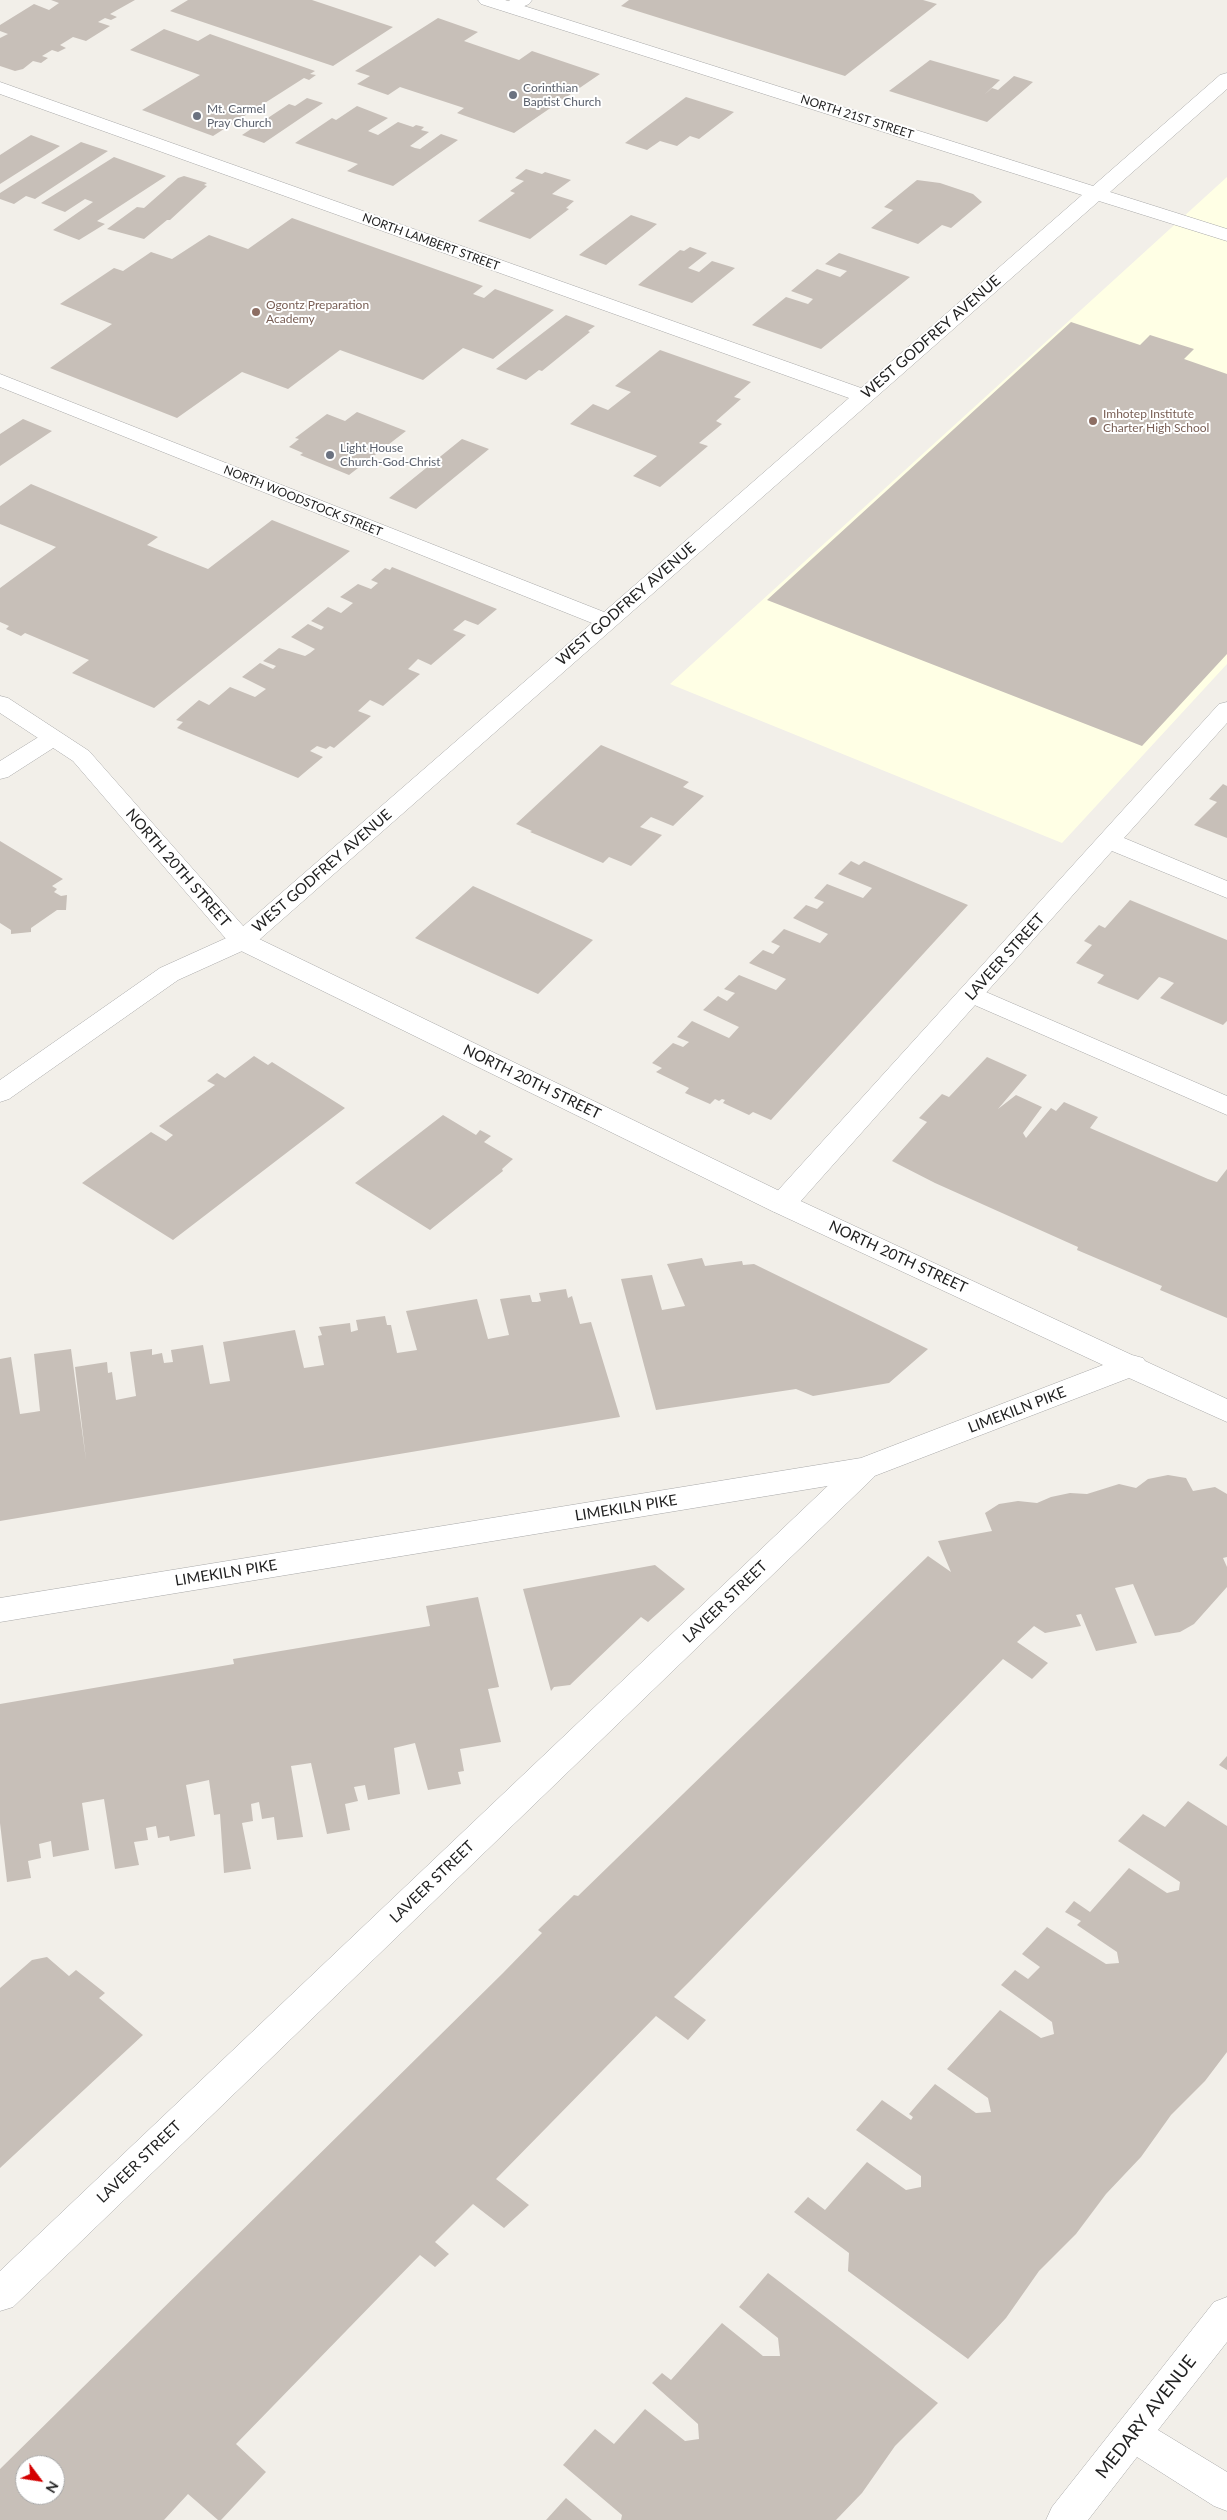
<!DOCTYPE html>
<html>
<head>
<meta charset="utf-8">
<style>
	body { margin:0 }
	#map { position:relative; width:1227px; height:2520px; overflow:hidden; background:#f2efe9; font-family:Lato,sans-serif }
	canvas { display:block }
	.north { position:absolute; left:15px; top:2455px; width:50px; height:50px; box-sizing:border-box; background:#fff; border:1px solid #a7a7a7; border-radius:50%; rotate:121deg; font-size:14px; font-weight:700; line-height:20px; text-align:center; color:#222 }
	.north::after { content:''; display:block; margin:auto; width:18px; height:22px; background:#d40000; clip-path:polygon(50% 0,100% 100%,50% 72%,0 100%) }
</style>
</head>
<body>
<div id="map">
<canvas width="1227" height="2520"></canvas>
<div class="north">N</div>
</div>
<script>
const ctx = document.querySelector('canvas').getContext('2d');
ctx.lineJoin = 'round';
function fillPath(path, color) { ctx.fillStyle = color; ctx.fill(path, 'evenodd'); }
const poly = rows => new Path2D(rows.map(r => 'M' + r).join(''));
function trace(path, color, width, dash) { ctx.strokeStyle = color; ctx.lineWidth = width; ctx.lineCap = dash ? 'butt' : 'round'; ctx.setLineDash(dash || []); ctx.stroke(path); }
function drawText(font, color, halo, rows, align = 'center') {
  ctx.font = font + ' Lato,sans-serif'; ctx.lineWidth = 4; ctx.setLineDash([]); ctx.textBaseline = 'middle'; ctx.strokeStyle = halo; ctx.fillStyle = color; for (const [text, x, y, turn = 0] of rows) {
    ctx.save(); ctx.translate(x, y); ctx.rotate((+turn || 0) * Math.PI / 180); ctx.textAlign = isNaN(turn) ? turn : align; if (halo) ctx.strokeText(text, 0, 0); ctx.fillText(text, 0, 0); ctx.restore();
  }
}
fillPath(poly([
	[1227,177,1227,664,1062,843,670,684]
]), '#ffffe5');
fillPath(poly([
	[51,0,135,0,110,14,117,17,111,20,105,18,98,22,110,26,86,41,73,37,60,45,66,48,58,52,52,50,42,56,48,58,41,63,33,61,23,69,15,71,0,66,0,38,8,34,0,31,0,25,34,4,49,10,59,3],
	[188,0,312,0,393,27,333,66,170,11],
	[629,0,923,0,937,4,845,76,621,6],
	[438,18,478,32,464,41,519,60,532,51,600,74,514,133,457,113,464,108,400,87,388,95,357,84,370,76,355,71],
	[164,29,198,41,210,34,315,71,310,74,316,75,309,80,304,78,213,136,142,110,200,75,130,50],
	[930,60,1000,80,984,95,992,88,998,90,1014,76,1033,82,987,122,889,91],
	[686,97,734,112,699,139,690,136,677,146,660,141,647,150,625,143],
	[307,98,323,103,264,143,242,135,289,104,295,106],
	[357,106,388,118,368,131,378,135,398,122,413,127,416,125,424,127,421,130,429,132,410,146,415,148,420,149,441,134,458,140,393,186,347,171,358,164,295,143,332,118,336,120],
	[31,135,60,146,0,184,0,155],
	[81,142,108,151,35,199,26,196,14,204,0,199,0,193],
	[114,157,166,176,97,221,105,224,79,240,53,230,93,202,85,199,65,212,41,203],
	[526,169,542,174,545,172,571,180,552,194,574,201,566,208,569,209,530,239,478,221,515,193,510,191,524,181,515,178],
	[184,176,207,183,204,185,207,186,170,220,167,220,144,239,107,229,137,207,144,208,178,178],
	[917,180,940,183,973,194,982,202,951,228,942,225,918,244,871,228,893,210,884,207],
	[631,215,657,224,606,265,579,255],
	[292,218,483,286,473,294,484,298,495,289,554,310,493,359,463,348,423,380,340,350,288,389,242,372,177,418,50,368,112,324,60,304,114,268,123,271,151,252,172,259,209,235,248,249],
	[690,247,707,253,688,268,699,272,712,261,735,268,692,303,638,285,680,250,684,251],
	[839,253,910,277,821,349,752,325,786,297,808,304,813,299,791,291,817,269,840,277,847,271,825,264],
	[566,315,595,326,588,331,590,332,542,371,539,370,526,380,496,369],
	[1071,322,1140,345,1150,335,1194,349,1184,359,1227,374,1227,654,1142,746,767,600],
	[660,350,751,382,734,397,741,399,716,421,722,424,699,443,708,446,660,487,633,476,657,456,570,424,593,404,608,410,631,392,615,386],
	[357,412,406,431,349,475,300,455,303,453,289,447,299,439,295,438,327,414,345,421],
	[23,419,52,431,0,466,0,434],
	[462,439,489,449,416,509,389,498],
	[31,484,158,537,147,545,208,569,272,520,350,551,154,708,72,673,89,660,25,633,21,636,6,629,9,626,0,622,0,588,56,547,0,524,0,506],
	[392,567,497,609,478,625,465,620,453,630,466,635,431,665,418,659,408,669,420,674,383,706,370,700,358,711,371,716,334,748,330,746,326,749,317,746,310,751,323,757,298,778,177,728,183,722,176,720,199,700,209,705,230,687,255,697,266,689,242,677,260,663,273,669,276,666,263,661,279,648,305,656,310,653,315,649,291,637,308,624,321,630,324,627,311,621,328,607,341,613,353,603,340,597,358,584,371,589,378,583,371,580,385,568,390,570],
	[601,745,689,782,683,787,704,796,673,826,651,817,640,827,662,835,631,866,609,857,603,863,530,832,532,831,516,824],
	[1223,784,1227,786,1227,838,1194,825,1217,802,1209,799],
	[0,841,63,879,52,886,57,889,54,892,61,896,67,895,66,910,57,910,31,928,31,932,11,934,11,930,0,923],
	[851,861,859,865,864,861,968,905,771,1120,753,1112,749,1115,723,1103,725,1100,722,1099,719,1101,715,1099,710,1104,685,1093,689,1088,656,1072,662,1068,652,1063,673,1043,683,1047,689,1042,677,1037,692,1021,729,1038,739,1027,703,1010,718,996,727,1001,735,993,724,989,739,975,776,990,786,979,749,963,763,950,773,954,780,946,771,942,784,929,820,943,828,934,793,918,806,905,817,909,824,902,814,898,827,884,863,898,872,888,838,874],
	[473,886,593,940,538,994,415,938],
	[1130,900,1227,940,1227,1021,1223,1025,1160,998,1174,983,1165,979,1159,977,1138,1000,1097,983,1104,975,1076,963,1092,945,1084,941,1099,925,1105,928],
	[254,1056,268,1065,272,1062,345,1108,173,1240,82,1183,151,1132,166,1141,173,1135,159,1126,215,1085,207,1081,217,1073,225,1078],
	[987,1057,1027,1075,998,1109,1016,1095,1042,1107,1023,1133,1026,1138,1051,1108,1056,1111,1064,1102,1098,1117,1090,1128,1208,1179,1217,1182,1227,1169,1227,1318,1160,1290,1162,1286,1077,1250,1078,1247,935,1183,892,1161,927,1122,919,1118,942,1094,949,1097],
	[443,1115,476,1135,480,1130,491,1136,484,1142,513,1159,502,1169,503,1171,430,1230,355,1183],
	[702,1258,705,1266,742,1261,743,1265,754,1264,928,1349,889,1383,813,1396,796,1389,656,1410,621,1279,652,1275,662,1310,685,1306,667,1264],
	[566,1289,568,1298,572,1296,580,1324,591,1322,620,1417,0,1521,0,1359,11,1357,20,1414,34,1412,40,1411,34,1354,71,1349,86,1460,75,1367,107,1362,108,1373,112,1372,116,1400,136,1396,130,1352,152,1349,152,1355,162,1353,164,1363,173,1362,171,1350,203,1345,210,1384,230,1381,223,1342,295,1330,304,1368,324,1365,318,1336,322,1335,319,1327,350,1323,351,1332,358,1330,356,1320,385,1316,387,1325,391,1325,397,1353,417,1350,406,1311,477,1299,488,1339,509,1335,500,1299,530,1295,532,1302,537,1302,541,1301,539,1293],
	[1168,1475,1186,1478,1193,1491,1215,1487,1227,1494,1227,1557,1223,1558,1227,1567,1227,1587,1194,1624,1180,1632,1155,1636,1133,1584,1115,1588,1137,1643,1096,1651,1081,1614,1076,1615,1081,1626,1045,1633,1034,1626,1017,1642,1048,1663,1032,1679,1003,1659,692,1979,674,1997,706,2020,688,2040,656,2016,496,2179,529,2205,504,2228,473,2204,435,2242,449,2254,435,2267,420,2255,236,2444,266,2472,221,2520,218,2520,188,2494,164,2520,0,2520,0,2469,503,1973,542,1933,538,1930,574,1895,578,1896,928,1556,951,1572,938,1541,992,1531,985,1513,999,1504,1018,1501,1037,1503,1051,1497,1070,1493,1087,1494,1119,1484,1136,1488,1148,1479],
	[25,2465,55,2465,55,2495,25,2495],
	[655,1565,685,1589,648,1622,641,1617,570,1685,554,1687,551,1691,523,1589],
	[478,1597,499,1687,488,1689,501,1742,460,1749,464,1771,458,1772,461,1784,428,1790,415,1743,394,1748,400,1794,368,1800,365,1785,354,1787,358,1801,345,1804,350,1830,327,1834,311,1763,291,1766,303,1837,277,1840,274,1817,262,1819,259,1802,251,1804,253,1821,242,1823,251,1869,224,1873,220,1814,214,1815,209,1780,186,1785,195,1836,170,1841,169,1836,158,1838,156,1826,146,1828,148,1840,134,1842,139,1865,115,1869,104,1799,82,1803,89,1850,53,1857,51,1841,39,1844,41,1858,28,1861,31,1878,7,1882,0,1823,0,1704,234,1664,233,1659,430,1626,426,1606],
	[1227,1756,1227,1770,1219,1765],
	[1188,1801,1227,1826,1227,2052,1205,2081,1171,2115,1141,2157,1106,2194,1076,2234,1039,2271,1006,2318,968,2359,848,2271,849,2253,794,2212,808,2197,825,2210,867,2162,906,2190,921,2187,921,2176,856,2130,882,2100,911,2120,913,2117,909,2114,935,2084,976,2113,991,2112,988,2098,947,2069,1000,2010,1041,2038,1054,2034,1052,2022,1001,1985,1015,1970,1028,1979,1040,1967,1022,1954,1047,1927,1106,1964,1119,1963,1117,1952,1077,1925,1081,1921,1065,1912,1074,1901,1090,1912,1129,1868,1167,1893,1179,1890,1180,1882,1118,1841,1143,1814,1165,1827],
	[47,1957,69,1976,76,1970,105,1993,99,1998,143,2035,0,2168,0,1988,32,1960],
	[768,2273,938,2403,895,2446,862,2493,836,2520,621,2520,622,2515,563,2465,595,2429,614,2444,645,2409,685,2441,699,2439,698,2424,652,2383,662,2373,671,2380,722,2323,763,2356,780,2356,778,2338,739,2307],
	[566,2498,592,2520,546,2520]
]), '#c7bfb8');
const service = poly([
	[510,0,532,0,529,4,511,12,505,11,502,7,510,0],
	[53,731,61,733,65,738,61,743,8,777,0,779,0,761,45,733,53,731],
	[972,986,1227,1096,1227,1115,963,1000,959,994,963,988,972,986]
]);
const minor = poly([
	[478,0,505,0,1093,186,1220,75,1227,73,1227,89,1110,192,1227,229,1227,241,1099,201,251,947,178,980,9,1099,0,1102,0,1080,160,968,233,935,592,623,0,387,0,374,604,612,849,398,0,94,0,82,861,388,1082,195,481,4,478,0],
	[1227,702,1227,723,1124,838,1227,881,1227,898,1112,851,792,1211,782,1214,772,1211,768,1204,772,1197,1219,704,1227,702],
	[864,1458,874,1461,879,1469,874,1477,13,2307,0,2311,0,2271,854,1461,864,1458],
	[1227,2297,1227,2342,1158,2430,1227,2472,1227,2511,1214,2506,1137,2457,1088,2520,1046,2520,1052,2507,1214,2302,1227,2297]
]);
const tertiary = poly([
	[0,696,8,698,89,751,251,935,792,1197,1132,1355,1143,1358,1145,1361,1227,1399,1227,1422,1129,1378,864,1480,0,1622,0,1598,861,1458,1103,1365,772,1211,233,947,73,761,0,713,0,696]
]);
trace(service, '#a9a9a9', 1);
trace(minor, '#a9a9a9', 1);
trace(tertiary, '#a9a9a9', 1);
fillPath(service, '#fff');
fillPath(minor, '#fff');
fillPath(tertiary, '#fff');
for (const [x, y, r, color] of [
	[513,95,5,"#6b7280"],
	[197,116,5,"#6b7280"],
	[256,312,5,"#8d6e63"],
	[1093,421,5,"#8d6e63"],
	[330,455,5,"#6b7280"]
]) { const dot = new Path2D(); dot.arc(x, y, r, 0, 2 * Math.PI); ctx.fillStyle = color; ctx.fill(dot); trace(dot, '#fff', 2); }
drawText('12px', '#5b616d', '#fff', [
	["Corinthian",523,88],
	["Baptist Church",523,102],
	["Mt. Carmel",207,109],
	["Pray Church",207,123],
	["Light House",340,448],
	["Church-God-Christ",340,462]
], 'left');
drawText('12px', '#222', '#fff', [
	["NORTH 21ST STREET",857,117,18],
	["NORTH LAMBERT STREET",431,242,20],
	["NORTH WOODSTOCK STREET",303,501,22]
]);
drawText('12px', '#785e54', '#fff', [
	["Ogontz Preparation",266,305],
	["Academy",266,319],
	["Imhotep Institute",1103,414],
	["Charter High School",1103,428]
], 'left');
drawText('15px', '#222', '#fff', [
	["WEST GODFREY AVENUE",931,337,-41],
	["WEST GODFREY AVENUE",626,604,-41],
	["NORTH 20TH STREET",178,868,49],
	["WEST GODFREY AVENUE",322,871,-41],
	["LAVEER STREET",1005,957,-48],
	["NORTH 20TH STREET",532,1082,26],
	["NORTH 20TH STREET",898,1257,25],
	["LIMEKILN PIKE",1017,1410,-21],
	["LIMEKILN PIKE",626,1508,-9],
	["LIMEKILN PIKE",226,1573,-9],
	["LAVEER STREET",725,1602,-44],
	["LAVEER STREET",432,1882,-44],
	["LAVEER STREET",139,2162,-44]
]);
drawText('18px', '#222', '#fff', [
	["MEDARY AVENUE",1146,2417,-52]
]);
</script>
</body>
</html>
